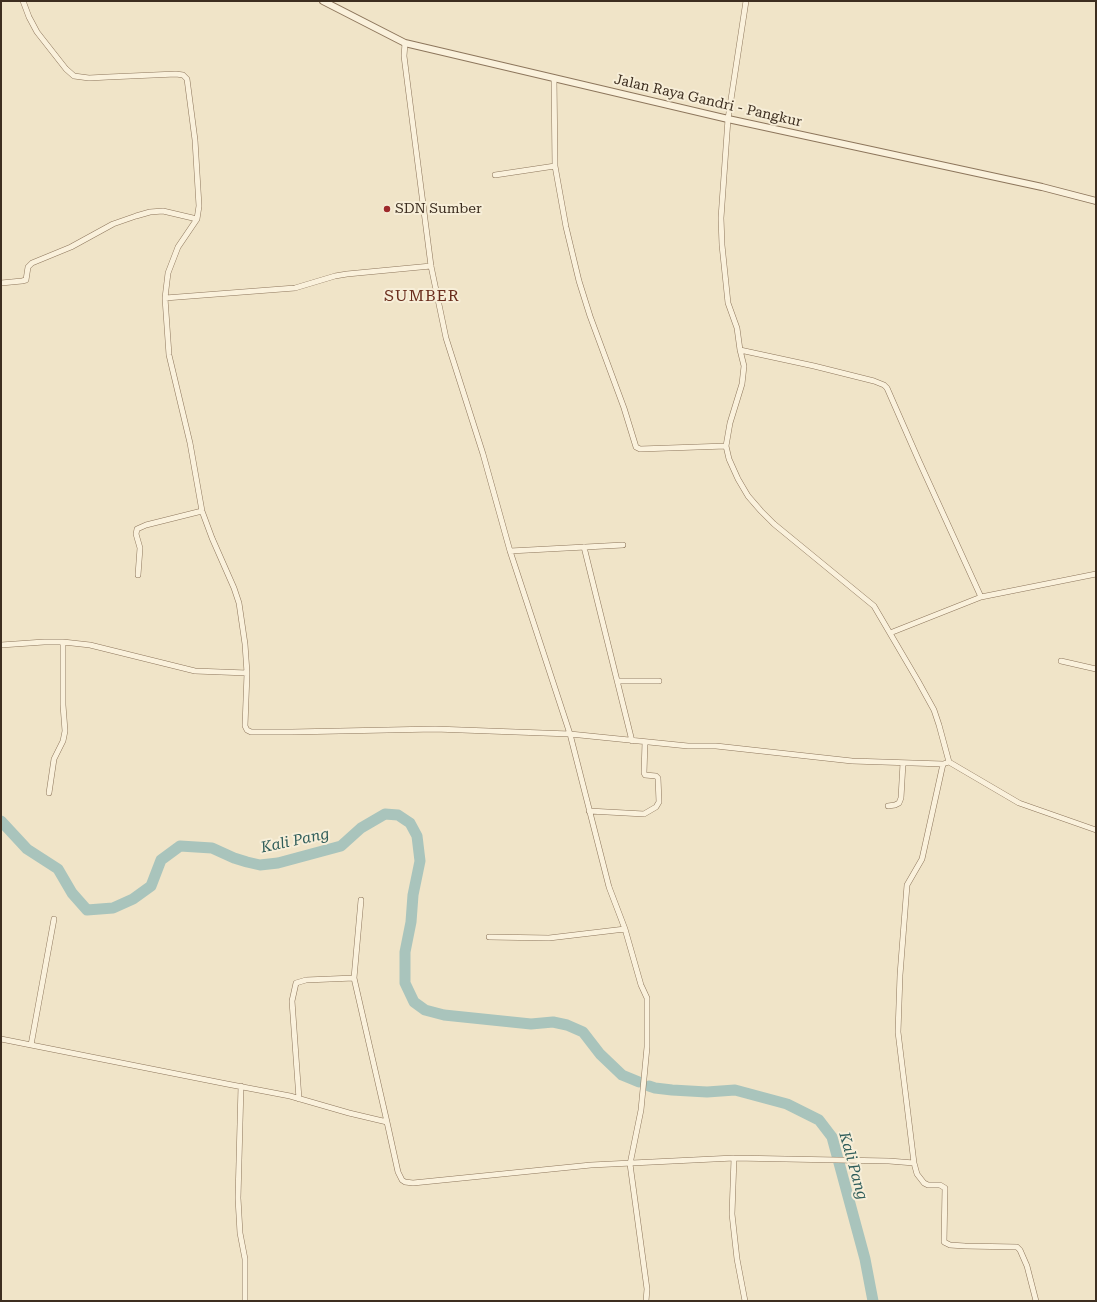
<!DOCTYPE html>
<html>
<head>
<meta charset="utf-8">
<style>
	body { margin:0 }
	#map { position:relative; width:1097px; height:1302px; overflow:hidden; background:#f0e4c8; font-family:"Roboto Serif",serif }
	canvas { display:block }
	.frame { position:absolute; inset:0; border:2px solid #3d2e20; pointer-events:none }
</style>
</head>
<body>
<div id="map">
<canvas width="1097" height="1302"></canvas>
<div class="frame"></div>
</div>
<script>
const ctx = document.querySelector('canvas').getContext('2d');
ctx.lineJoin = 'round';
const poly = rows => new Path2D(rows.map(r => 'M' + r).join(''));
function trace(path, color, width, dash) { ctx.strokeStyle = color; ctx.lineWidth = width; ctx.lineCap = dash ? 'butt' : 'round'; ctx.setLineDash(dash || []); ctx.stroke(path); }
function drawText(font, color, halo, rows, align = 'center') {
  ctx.font = font + ' "Roboto Serif",serif'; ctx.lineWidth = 4; ctx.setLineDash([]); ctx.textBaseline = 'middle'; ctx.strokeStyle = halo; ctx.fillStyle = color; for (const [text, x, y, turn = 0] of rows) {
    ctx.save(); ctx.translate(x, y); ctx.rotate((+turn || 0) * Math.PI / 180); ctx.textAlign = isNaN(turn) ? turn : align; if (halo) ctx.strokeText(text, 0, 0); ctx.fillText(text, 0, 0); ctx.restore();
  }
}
trace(poly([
	[1,821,27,849,58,869,72,893,87,910,113,908,133,899,151,886,161,860,180,846,212,848,234,858,247,862,260,865,278,863,341,846,361,828,385,814,398,815,410,823,417,836,420,861,413,895,411,922,405,952,405,983,414,1002,425,1010,444,1015,531,1024,553,1022,567,1025,583,1032,600,1054,622,1075,639,1082],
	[649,1086,655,1088,672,1090,707,1092,735,1090,787,1104,819,1120,832,1137,865,1259,873,1301]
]), '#a9c4bc', 11);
const minor = poly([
	[23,1,29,17,37,32,66,69,74,76,89,78,108,77,176,74,183,75,187,79,195,140,199,206,197,219,178,247,168,273,165,298,169,355,190,443,202,511,212,538,234,588,239,603,245,644,247,673],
	[746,1,728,119,721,218,722,245,728,303,737,328,740,350,744,366,742,384,730,423,726,446,729,459,738,479,748,496,761,511,774,524,874,606,918,681,934,710,939,725,949,762],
	[405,43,404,56,431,266,446,338,483,454,510,551,570,734,609,887,625,929,641,985,647,998,647,1047,641,1110,630,1164,647,1289,646,1301],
	[554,78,555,166,566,227,579,281,590,316,624,408,636,447,640,449,726,446],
	[495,175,555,166],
	[1,283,22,281,26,280,28,267,32,263,71,247,113,224,136,216,150,212,163,211,197,219],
	[165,298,295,288,335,276,347,274,431,266],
	[740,350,814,366,874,381,884,385,887,388,919,461,981,597],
	[584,547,632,741],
	[510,551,623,545],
	[138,575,140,548,136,534,137,529,146,525,202,511],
	[890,633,981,597,1096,574],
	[1,645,44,642,63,642,90,645,195,671,247,673,245,726,247,730,251,732,292,732,435,729,570,734,688,746,716,746,852,761,943,764,949,762,1019,803,1096,830],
	[1061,661,1096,669],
	[618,681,659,681],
	[943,764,922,859,907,885,900,975,898,1032,914,1163,917,1174,924,1183,928,1185,940,1185,945,1188,944,1242,950,1245,965,1246,1017,1247,1020,1250,1027,1266,1036,1301],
	[49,793,54,759,63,741,65,731,63,705,63,642],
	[888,806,895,805,899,803,901,798,903,763],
	[589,811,644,814,656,807,659,802,658,778,656,776,645,775,644,773,645,742],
	[361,900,354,978,387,1122],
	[489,937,549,938,625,929],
	[1,1039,227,1084,290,1096,349,1113,387,1122,398,1172,402,1180,405,1182,413,1183,591,1165,734,1158,732,1214,737,1259,745,1301],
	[31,1045,54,919],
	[241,1086,238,1198,240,1233,245,1259,245,1301],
	[299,1099,292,1001,296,983,306,980,354,978],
	[734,1158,889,1161,914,1163]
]);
const tertiary = poly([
	[323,1,405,43,728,119,1042,187,1096,201]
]);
trace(minor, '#8d765c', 6);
trace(tertiary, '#8d765c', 8);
trace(minor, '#faf1dc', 5);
trace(tertiary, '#faf1dc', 6);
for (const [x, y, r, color] of [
	[387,209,4,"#9e2a2b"]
]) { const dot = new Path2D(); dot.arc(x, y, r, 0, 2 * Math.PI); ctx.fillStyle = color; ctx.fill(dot); trace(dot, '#f7eed8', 1.5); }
drawText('14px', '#3d2e20', '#f7eed8', [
	["Jalan Raya Gandri - Pangkur",708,101,13]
]);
drawText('14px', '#3d2e20', '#f7eed8', [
	["SDN Sumber",395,209]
], 'left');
drawText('italic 15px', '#2f5d5a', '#f7eed8', [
	["Kali Pang",295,841,-12],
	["Kali Pang",853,1166,74]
]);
ctx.letterSpacing = '1px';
drawText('16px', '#6b2e1e', '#f7eed8', [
	["SUMBER",422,296]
]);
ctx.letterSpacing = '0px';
</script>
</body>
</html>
